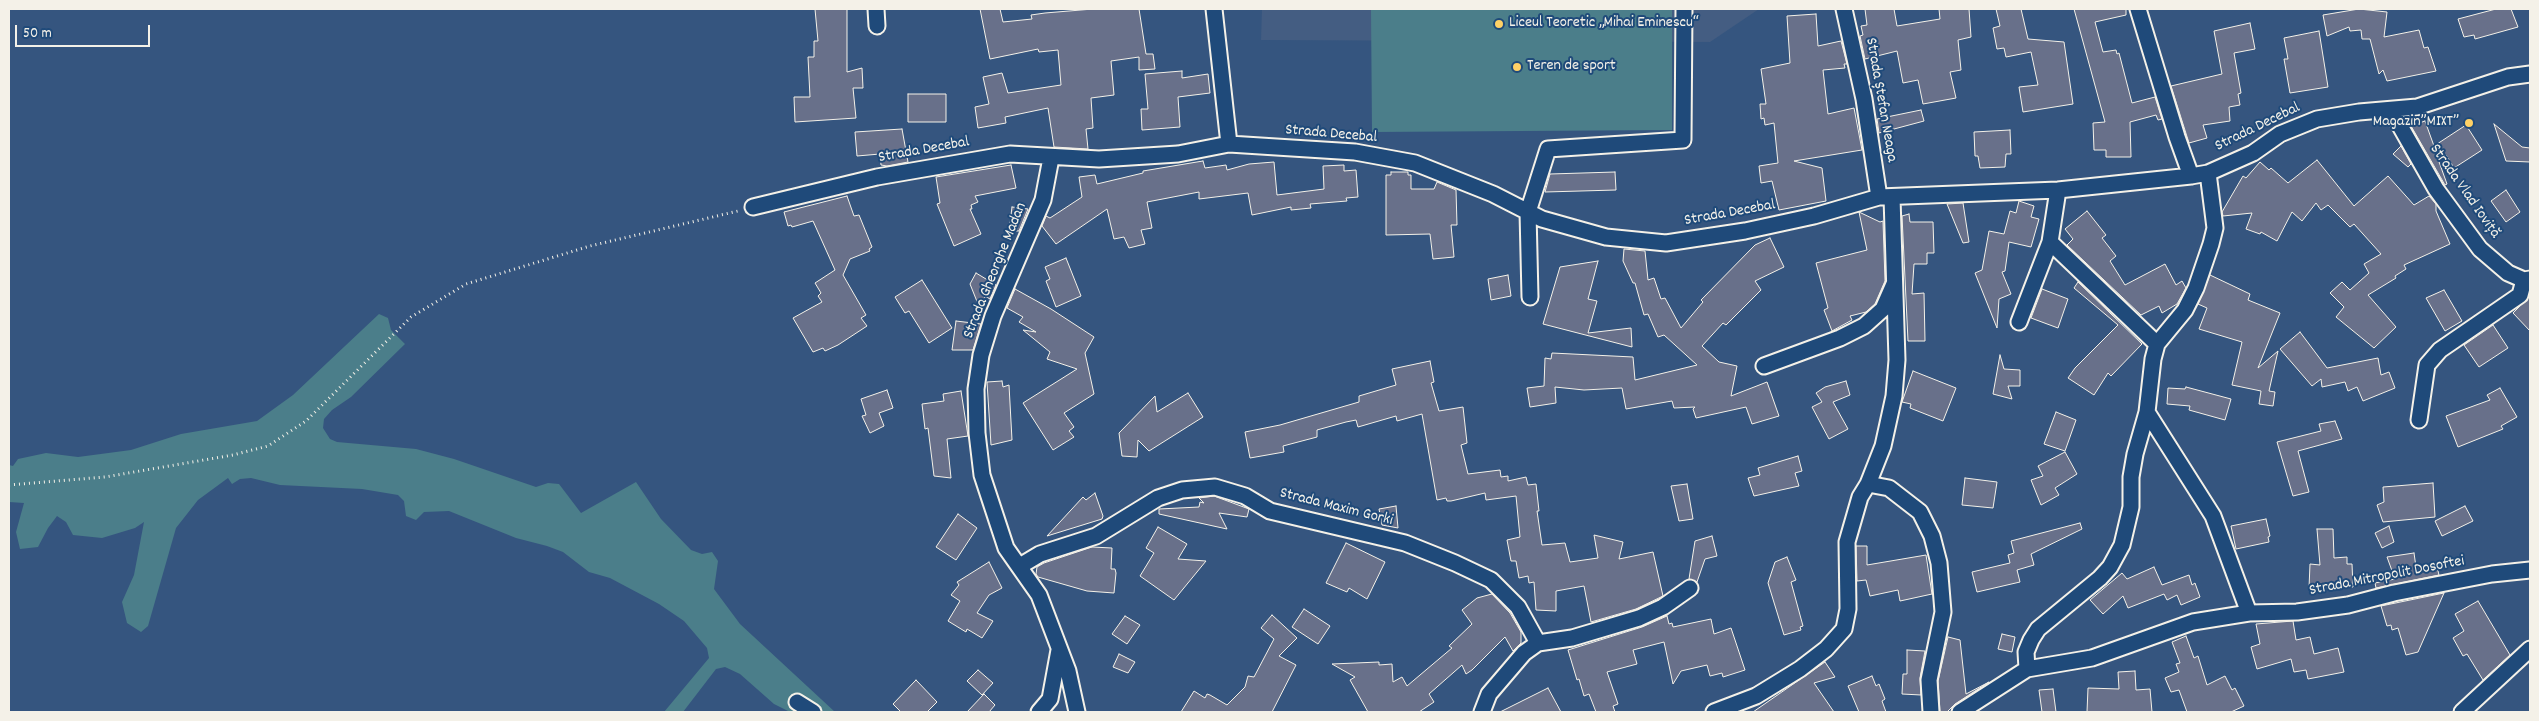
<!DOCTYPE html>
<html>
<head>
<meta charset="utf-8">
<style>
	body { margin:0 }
	#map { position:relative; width:2539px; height:721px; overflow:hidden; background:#35557f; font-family:Dekko,sans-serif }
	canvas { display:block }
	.frame { position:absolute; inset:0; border:10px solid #f4f1e8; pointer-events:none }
	.scale { position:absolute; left:15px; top:25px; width:135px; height:22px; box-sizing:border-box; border:2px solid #f4f1e8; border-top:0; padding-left:6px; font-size:15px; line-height:18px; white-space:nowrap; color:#f4f1e8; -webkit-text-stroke:4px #1f4a7a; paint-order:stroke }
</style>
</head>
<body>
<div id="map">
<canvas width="2539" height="721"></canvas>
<div class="frame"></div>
<div class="scale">50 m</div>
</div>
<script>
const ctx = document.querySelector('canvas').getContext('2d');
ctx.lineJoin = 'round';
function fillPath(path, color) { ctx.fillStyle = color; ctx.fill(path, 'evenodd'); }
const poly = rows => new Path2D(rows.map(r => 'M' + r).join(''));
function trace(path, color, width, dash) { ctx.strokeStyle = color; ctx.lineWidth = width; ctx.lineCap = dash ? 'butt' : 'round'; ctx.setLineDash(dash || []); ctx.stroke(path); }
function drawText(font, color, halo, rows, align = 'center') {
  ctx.font = font + ' Dekko,sans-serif'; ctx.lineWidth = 4; ctx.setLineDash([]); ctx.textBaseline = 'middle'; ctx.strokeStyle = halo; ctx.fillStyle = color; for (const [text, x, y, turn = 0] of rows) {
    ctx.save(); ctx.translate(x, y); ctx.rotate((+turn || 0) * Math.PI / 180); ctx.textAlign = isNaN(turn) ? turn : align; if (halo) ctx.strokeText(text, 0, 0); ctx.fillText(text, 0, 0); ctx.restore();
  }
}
fillPath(poly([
	[1262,9,1759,9,1710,42,1261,40]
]), '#445d82');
fillPath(poly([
	[1371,9,1672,9,1672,130,1372,132],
	[379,314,388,318,391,330,405,344,351,397,332,410,324,419,323,428,330,439,337,442,416,449,454,459,536,487,548,483,559,484,581,513,636,482,661,519,691,550,702,554,712,552,718,561,714,589,740,624,835,712,790,712,774,704,740,674,725,667,716,669,683,712,664,712,709,658,707,648,684,621,659,604,610,578,589,572,563,552,547,546,516,538,449,511,424,512,416,520,406,516,404,501,398,495,362,489,280,485,251,478,240,479,232,484,228,478,198,500,176,528,148,626,141,632,127,623,122,602,134,575,144,522,135,528,102,538,73,535,66,522,57,516,48,528,38,547,20,549,16,532,24,503,9,502,9,465,13,466,18,459,46,453,78,457,131,450,181,434,257,421,293,395]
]), '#4b7e8a');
const building = poly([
	[815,9,847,9,847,72,862,68,863,88,853,88,856,118,795,122,794,97,810,97,808,57,814,57,814,41,818,41,815,9],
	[980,9,1000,9,1003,22,1032,19,1031,15,1045,13,1093,9,1139,9,1146,54,1153,54,1155,69,1139,70,1139,57,1111,61,1114,95,1091,98,1093,128,1086,129,1088,149,1054,147,1048,108,1005,117,1006,123,978,128,975,107,989,104,983,77,1002,73,1008,93,1061,85,1058,50,1039,52,1038,49,990,59,980,9],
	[1865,9,1894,9,1897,26,1940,19,1939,9,1969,9,1971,37,1958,40,1961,70,1950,72,1956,98,1923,104,1918,80,1903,83,1897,51,1865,59,1860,36,1863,35,1861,26,1867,25,1865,9],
	[1996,9,2021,9,2028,39,2064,42,2073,104,2023,112,2019,87,2038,85,2031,52,2006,57,2004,48,1997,49,1993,28,2000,26,1996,9],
	[2074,9,2126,9,2126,15,2095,22,2103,52,2116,50,2117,54,2119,53,2132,103,2155,97,2162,119,2158,120,2156,115,2130,122,2131,157,2106,157,2106,150,2094,150,2093,123,2105,122,2074,9],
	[2359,9,2387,12,2384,37,2419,30,2424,48,2428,47,2436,71,2387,81,2383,70,2379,74,2370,39,2362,39,2361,30,2350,31,2349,27,2327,36,2323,15,2359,9],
	[2496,9,2511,9,2518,27,2475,39,2474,35,2464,37,2458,19,2496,9],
	[1816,14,1818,46,1841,41,1847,64,1844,64,1845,68,1823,70,1828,114,1854,108,1862,150,1794,161,1822,168,1826,201,1779,210,1772,181,1761,183,1759,166,1778,163,1774,123,1765,125,1764,118,1761,119,1760,104,1766,104,1761,69,1790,63,1787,16,1816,14],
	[2250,23,2255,49,2234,53,2241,93,2238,94,2240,105,2229,107,2230,121,2203,125,2207,138,2189,143,2171,86,2222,74,2214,31,2250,23],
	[2319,31,2328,87,2290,93,2284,59,2288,59,2284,38,2319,31],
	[1182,71,1182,78,1208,74,1210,93,1178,97,1180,127,1142,130,1141,109,1148,109,1145,74,1182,71],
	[908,94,946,94,946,122,908,122,908,94],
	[1921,110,1924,121,1879,133,1877,119,1921,110],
	[2425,121,2434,146,2466,125,2482,150,2454,168,2446,155,2438,159,2447,184,2445,185,2411,126,2425,121],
	[2494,124,2522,147,2530,148,2530,162,2506,161,2494,124],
	[902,129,908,162,887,166,881,165,880,154,857,156,855,132,902,129],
	[2010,130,2011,154,2006,154,2005,167,1980,168,1978,156,1975,156,1974,132,2010,130],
	[2401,146,2411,164,2408,167,2393,154,2401,146],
	[2317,160,2354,206,2388,176,2414,205,2429,196,2436,204,2436,211,2450,244,2404,265,2406,269,2395,276,2396,278,2368,295,2396,327,2374,348,2336,317,2344,307,2330,293,2342,282,2350,290,2369,273,2364,264,2381,254,2354,224,2350,227,2328,205,2321,210,2316,203,2302,221,2292,212,2277,241,2261,232,2260,234,2246,229,2252,213,2223,216,2222,212,2243,176,2246,178,2260,162,2269,170,2271,168,2288,183,2317,160],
	[1203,161,1205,168,1226,165,1227,170,1249,164,1274,162,1277,195,1324,189,1323,166,1344,165,1344,171,1356,170,1358,197,1346,198,1347,201,1310,204,1311,208,1291,210,1291,207,1252,215,1248,193,1199,199,1199,192,1147,202,1152,228,1141,230,1145,244,1129,248,1124,237,1114,239,1107,209,1056,244,1042,226,1046,216,1050,218,1082,197,1079,177,1095,175,1097,184,1143,173,1143,171,1203,161],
	[1011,165,1016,188,975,196,978,202,971,205,972,209,970,209,981,234,954,246,937,204,940,203,936,177,1011,165],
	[1391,172,1408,172,1408,175,1411,175,1411,189,1434,189,1437,182,1456,190,1457,225,1451,225,1454,257,1433,259,1430,234,1386,235,1386,175,1391,175,1391,172],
	[1615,172,1616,190,1545,192,1550,174,1615,172],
	[2506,190,2520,212,2506,222,2491,201,2506,190],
	[847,196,854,216,859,215,872,247,869,249,870,251,850,259,843,275,866,315,861,318,867,326,838,345,825,351,823,348,813,352,793,318,822,302,818,296,821,293,815,283,835,270,813,221,792,227,791,225,788,226,784,212,847,196],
	[2019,201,2034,206,2031,217,2039,219,2031,247,2009,242,2005,271,2002,272,2011,294,1999,299,1997,328,1975,273,1982,270,1989,231,2004,234,2010,211,2016,213,2019,201],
	[1963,203,1969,242,1963,243,1947,204,1963,203],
	[1012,207,1028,209,1019,231,1009,231,1012,207],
	[2087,211,2106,235,2102,238,2116,256,2110,261,2125,285,2165,264,2176,285,2182,281,2186,288,2177,304,2162,313,2159,306,2141,315,2067,245,2073,239,2065,229,2087,211],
	[1859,212,1880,222,1883,221,1885,281,1875,304,1866,312,1850,316,1852,320,1832,331,1824,310,1828,308,1816,263,1867,250,1859,212],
	[1909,214,1910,222,1933,222,1934,253,1927,253,1927,264,1914,264,1912,294,1924,293,1925,341,1908,341,1902,216,1909,214],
	[1770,238,1784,267,1755,281,1761,290,1726,325,1723,323,1702,346,1719,362,1737,366,1731,396,1767,382,1779,416,1752,424,1746,407,1696,418,1693,409,1695,407,1674,408,1672,401,1626,409,1622,388,1584,390,1555,387,1556,403,1530,407,1527,388,1544,386,1545,358,1551,359,1552,353,1633,357,1635,380,1697,365,1664,335,1658,337,1648,314,1644,315,1635,283,1633,283,1623,261,1624,249,1645,251,1648,280,1654,278,1661,299,1665,298,1681,328,1703,302,1701,300,1755,245,1770,238],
	[1066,258,1081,296,1056,307,1046,281,1050,279,1045,267,1066,258],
	[1598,261,1588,299,1597,301,1588,333,1631,328,1632,347,1543,324,1560,267,1598,261],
	[976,273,996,285,990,299,985,296,982,314,970,284,976,273],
	[1508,275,1511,296,1491,300,1488,279,1508,275],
	[2210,275,2250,294,2248,300,2280,313,2258,368,2278,351,2269,391,2275,392,2273,406,2259,404,2261,391,2232,385,2242,342,2199,329,2207,308,2198,304,2210,275],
	[922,280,952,328,929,343,909,311,905,313,895,297,922,280],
	[2078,282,2142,344,2111,376,2108,373,2094,395,2068,378,2075,368,2118,325,2074,288,2078,282],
	[1015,289,1051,309,1094,337,1085,353,1094,394,1064,413,1074,427,1069,431,1074,437,1053,450,1023,403,1077,369,1047,359,1050,352,1023,330,1036,332,1019,322,1023,317,1007,308,1015,289],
	[2042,289,2068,299,2058,328,2031,318,2042,289],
	[2444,290,2462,321,2445,331,2426,298,2444,290],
	[2530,296,2530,331,2513,313,2530,296],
	[956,321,981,324,973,350,952,350,956,321],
	[2493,325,2508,348,2479,367,2464,345,2493,325],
	[2300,332,2327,368,2378,358,2381,375,2389,372,2395,388,2363,401,2357,387,2348,391,2345,382,2322,387,2321,379,2312,386,2280,349,2300,332],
	[2000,355,2004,369,2020,370,2020,386,2008,386,2012,399,1993,394,2000,355],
	[1430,361,1434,382,1431,383,1439,411,1463,407,1467,443,1461,445,1468,474,1500,470,1501,477,1508,476,1508,481,1526,477,1528,485,1536,484,1539,511,1537,511,1542,545,1565,543,1570,562,1598,558,1594,535,1623,542,1619,559,1653,552,1663,596,1636,609,1591,622,1584,586,1556,591,1556,611,1536,610,1534,582,1529,583,1528,576,1519,578,1516,561,1511,561,1507,540,1520,537,1516,496,1486,500,1485,493,1451,501,1447,501,1446,498,1437,500,1422,414,1397,421,1396,416,1358,427,1356,420,1346,422,1317,430,1317,437,1283,446,1284,452,1250,458,1245,432,1280,425,1359,402,1359,396,1396,385,1392,369,1430,361],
	[1913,371,1956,388,1943,421,1910,408,1911,404,1902,402,1913,371],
	[1002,381,1003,387,1009,385,1012,440,991,445,987,382,1002,381],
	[1846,381,1850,395,1833,402,1848,429,1829,439,1812,407,1822,402,1816,393,1825,387,1846,381],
	[2186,387,2231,399,2225,420,2189,410,2190,406,2167,404,2168,388,2185,389,2186,387],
	[2500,388,2517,417,2501,426,2503,429,2458,447,2446,416,2490,400,2487,395,2500,388],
	[887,390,893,408,879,413,884,426,870,433,862,416,866,415,861,399,887,390],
	[961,391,968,436,947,439,951,478,934,476,928,428,925,429,922,404,944,401,943,394,961,391],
	[1188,393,1203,417,1149,451,1138,440,1137,457,1122,456,1119,433,1155,396,1157,412,1188,393],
	[2056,412,2076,420,2065,451,2044,444,2056,412],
	[2335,421,2342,439,2298,451,2309,492,2293,496,2277,442,2321,431,2319,424,2335,421],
	[2065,452,2077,474,2055,488,2059,495,2041,505,2031,480,2043,476,2038,466,2065,452],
	[1798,456,1802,471,1795,473,1799,486,1754,496,1748,478,1760,475,1758,468,1798,456],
	[1965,478,1997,482,1993,508,1962,505,1965,478],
	[2433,483,2435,517,2383,522,2377,505,2384,502,2383,487,2433,483],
	[1687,484,1693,519,1679,521,1671,486,1687,484],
	[1095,493,1103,516,1102,519,1047,536,1083,497,1086,500,1095,493],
	[1214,496,1249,509,1247,517,1219,513,1227,529,1159,514,1159,509,1199,507,1200,502,1204,503,1199,498,1214,496],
	[1396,506,1398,528,1382,525,1379,509,1396,506],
	[2465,506,2473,521,2442,536,2435,521,2465,506],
	[958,514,977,528,956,560,936,547,958,514],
	[2266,519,2270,536,2268,537,2269,542,2236,549,2231,526,2266,519],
	[2080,523,2082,529,2031,554,2034,565,2017,570,2020,582,1977,592,1972,572,2010,563,2008,555,2014,553,2011,541,2080,523],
	[2389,526,2394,542,2382,548,2375,533,2389,526],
	[1158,527,1187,544,1178,559,1206,561,1174,600,1140,576,1154,553,1146,548,1158,527],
	[2317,529,2333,529,2334,558,2347,557,2347,564,2352,564,2353,587,2309,588,2310,564,2320,565,2317,529],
	[1712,536,1717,556,1705,559,1697,582,1689,579,1695,541,1712,536],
	[1346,543,1385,562,1367,599,1349,588,1347,592,1326,583,1346,543],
	[1856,546,1867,546,1867,565,1926,555,1932,594,1900,601,1898,590,1870,596,1866,580,1857,581,1856,546],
	[1092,547,1112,548,1111,569,1115,569,1116,573,1114,593,1087,591,1038,577,1036,574,1037,567,1044,563,1092,547],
	[2414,553,2416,567,2436,563,2439,575,2376,588,2375,583,2395,579,2387,557,2414,553],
	[1787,557,1796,580,1791,582,1803,626,1800,627,1801,630,1784,635,1768,583,1775,562,1787,557],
	[989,562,1002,588,989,595,977,613,993,621,982,638,967,629,966,632,948,621,960,601,951,595,959,585,957,582,989,562],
	[2154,567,2162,585,2189,575,2192,585,2195,583,2200,597,2181,605,2177,595,2167,600,2164,594,2128,608,2123,596,2103,614,2090,600,2122,573,2127,579,2154,567],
	[2444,593,2418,652,2406,655,2398,628,2392,630,2391,625,2387,626,2381,606,2444,593],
	[1492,594,1510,613,1521,632,1521,643,1513,651,1505,637,1472,670,1466,674,1462,665,1429,694,1434,702,1419,712,1368,712,1350,680,1355,677,1332,664,1379,662,1379,665,1392,664,1393,682,1402,677,1407,686,1452,648,1449,646,1472,624,1462,610,1477,598,1492,594],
	[2478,601,2510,655,2483,680,2467,654,2463,656,2453,638,2464,631,2455,614,2478,601],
	[1304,609,1330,626,1318,644,1292,627,1304,609],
	[1272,615,1297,638,1279,656,1296,665,1272,712,1181,712,1194,691,1205,698,1207,694,1210,695,1227,705,1245,687,1248,676,1254,677,1274,639,1261,628,1272,615],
	[1125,616,1140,625,1127,644,1112,634,1125,616],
	[1667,616,1669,624,1672,623,1673,627,1711,619,1714,634,1731,628,1745,670,1723,677,1722,673,1710,676,1707,665,1681,671,1673,684,1664,642,1633,650,1637,664,1607,672,1618,704,1613,706,1615,712,1596,712,1589,694,1584,696,1579,679,1577,680,1568,650,1642,627,1667,616],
	[2293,621,2296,640,2310,637,2314,654,2338,648,2344,672,2308,679,2306,670,2294,672,2291,659,2257,669,2251,647,2260,644,2256,624,2293,621],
	[2002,634,2015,637,2012,652,1998,649,2002,634],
	[2186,636,2194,658,2198,656,2207,685,2225,676,2232,690,2235,688,2244,706,2231,712,2187,712,2179,690,2171,692,2165,678,2179,672,2176,664,2180,663,2172,642,2186,636],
	[1948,637,1960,640,1966,694,1989,682,1955,704,1947,712,1940,712,1938,681,1948,637],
	[1907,650,1925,651,1920,678,1921,695,1902,694,1903,674,1907,674,1907,650],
	[1119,654,1135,662,1128,673,1113,667,1119,654],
	[1825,662,1835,677,1814,683,1834,712,1753,712,1825,662],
	[978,670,993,683,982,695,967,681,978,670],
	[2135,671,2136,690,2150,689,2152,712,2087,712,2088,688,2119,689,2118,672,2135,671],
	[1872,676,1876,686,1879,684,1885,699,1882,701,1886,712,1859,712,1848,686,1872,676],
	[916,680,937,702,927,712,901,712,893,704,916,680],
	[1548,688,1561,712,1500,712,1548,688],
	[2053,689,2056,712,2042,712,2039,690,2053,689],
	[984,694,995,705,989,712,967,712,984,694]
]);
fillPath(building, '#68708a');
trace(building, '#f4f1e8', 1);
const street = poly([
	[876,9,877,26],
	[1214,9,1229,144],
	[1844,9,1864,99,1879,197],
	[2138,9,2177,137,2191,176],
	[2391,110,2436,189,2480,249,2508,273,2524,280,2530,279],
	[1051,158,1043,200,993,316,981,355,976,389,977,433,982,475,1006,548,1039,595,1068,671,1077,712],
	[753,207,877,177,1010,154,1099,159,1178,154,1229,144,1355,152,1415,163,1493,194,1542,219,1606,237,1666,243,1745,231,1814,216,1879,197,2058,190,2191,176,2208,173,2253,153,2280,134,2317,119,2359,112,2417,107,2508,77,2530,74],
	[2050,242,2157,344],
	[1530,297,1528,212,1548,149,1683,140,1684,9],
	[2019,322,2050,242,2058,190],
	[1764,366,1840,338,1864,326,1883,309,1894,284],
	[2147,412,2213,516,2249,613],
	[2419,420,2427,365,2440,350,2520,295,2524,280],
	[1868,484,1883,446,1894,396,1897,360,1892,197],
	[1020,566,1040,554,1096,536,1158,498,1182,490,1215,487,1245,496,1270,511,1405,543,1455,563,1491,580,1518,607,1538,643,1572,638,1639,618,1663,607,1690,588],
	[2027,669,2092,658,2193,622,2249,613,2297,612,2348,605,2394,593,2492,574,2530,570],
	[797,702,813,712],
	[1039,712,1050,699,1059,650],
	[1482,712,1489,694,1524,653,1538,643],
	[1714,712,1756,696,1800,669,1826,649,1844,629,1848,609,1847,542,1860,497,1868,484,1889,488,1920,512,1932,536,1939,563,1943,612,1929,680,1931,712],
	[1960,712,2027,669,2026,652,2031,640,2038,629,2100,578,2110,567,2122,545,2131,507,2131,477,2135,454,2147,412,2153,359,2157,344,2185,310,2196,288,2211,244,2215,228,2208,173],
	[2462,712,2530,649]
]);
trace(street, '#f4f1e8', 19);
trace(poly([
	[9,485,105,477,233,455,268,446,306,421,411,317,466,284,590,246,738,211]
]), '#f4f1e8', 3, [1, 4]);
trace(street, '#1f4a7a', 15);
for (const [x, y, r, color] of [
	[1499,24,5,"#ffd166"],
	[1517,67,5,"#ffd166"],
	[2469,123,5,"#ffd166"]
]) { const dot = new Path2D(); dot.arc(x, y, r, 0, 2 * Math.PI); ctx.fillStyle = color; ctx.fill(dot); trace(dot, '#1f4a7a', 2); }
drawText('16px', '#f4f1e8', '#1f4a7a', [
	["Liceul Teoretic „Mihai Eminescu“",1509,24],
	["Teren de sport",1527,67],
	["Magazin”MIXT”",2459,123,"right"]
], 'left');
drawText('16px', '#f4f1e8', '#1f4a7a', [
	["Strada Ștefan Neaga",1880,100,80],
	["Strada Decebal",2258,128,-26],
	["Strada Decebal",1331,135,5],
	["Strada Decebal",924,151,-10],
	["Strada Vlad Ioviță",2464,192,55],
	["Strada Decebal",1730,214,-10],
	["Strada Gheorghe Madan",996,271,-68],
	["Strada Maxim Gorki",1336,508,14],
	["Strada Mitropolit Dosoftei",2387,577,-11]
]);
</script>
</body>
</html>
